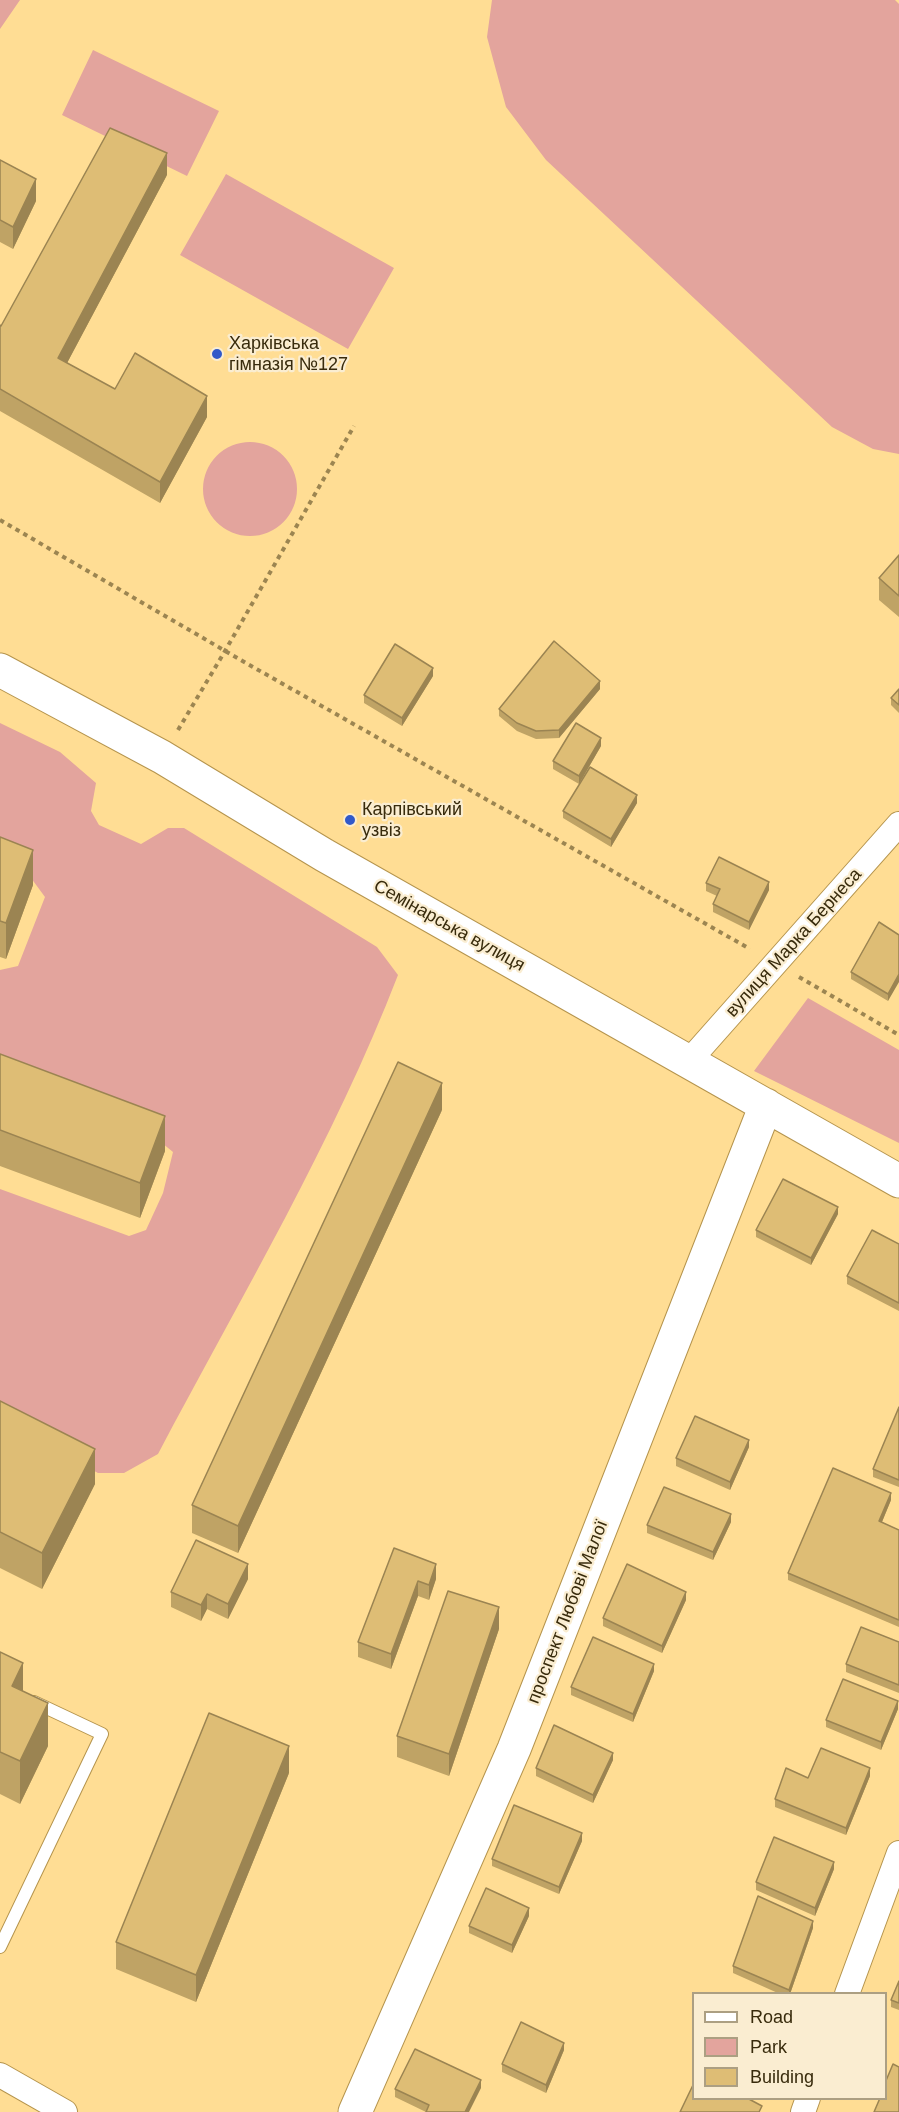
<!DOCTYPE html>
<html>
<head>
<meta charset="utf-8">
<style>
  body { margin:0 }
  #map { position:relative; width:899px; height:2112px; overflow:hidden; background:#ffdd94; font-family:Arial,sans-serif }
  canvas { display:block }
  .legend { position:absolute; left:692px; top:1992px; width:195px; height:108px; box-sizing:border-box; background:#faedd1; border:2px solid #ac9f82; margin:0; padding:8px 10px; list-style:none; font-size:18px; color:#382b0c }
  .legend li { display:flex; align-items:center; gap:12px; height:30px }
  .legend b { width:30px; border:2px solid #ac9f82 }
</style>
</head>
<body>
<div id="map">
<canvas width="899" height="2112"></canvas>
<ul class="legend">
<li><b style="height:8px;background:#fff"></b>Road</li>
<li><b style="height:16px;background:#e3a49d"></b>Park</li>
<li><b style="height:16px;background:#debd75"></b>Building</li>
</ul>
</div>
<script>
const ctx = document.querySelector('canvas').getContext('2d');
ctx.lineJoin = 'round';
function fillPath(path, color) { ctx.fillStyle = color; ctx.fill(path, 'evenodd'); }
function strokePath(path, color, width, dash) { ctx.strokeStyle = color; ctx.lineWidth = width; ctx.lineCap = dash ? 'butt' : 'round'; ctx.setLineDash(dash || []); ctx.stroke(path); }
function drawText(font, color, halo, rows, align = 'center') {
  ctx.font = font + ' Arial,sans-serif'; ctx.lineWidth = 4.5; ctx.setLineDash([]); ctx.textBaseline = 'middle'; ctx.strokeStyle = halo; ctx.fillStyle = color; for (const [text, x, y, turn = 0] of rows) {
    ctx.save(); ctx.translate(x, y); ctx.rotate((+turn || 0) * Math.PI / 180); ctx.textAlign = isNaN(turn) ? turn : align; if (halo) ctx.strokeText(text, 0, 0); ctx.fillText(text, 0, 0); ctx.restore();
  }
}
fillPath(new Path2D(`
  M0 0H20L0 29Z
  M492 0H895L899 4V454L873 449 832 427 546 160 506 107 487 37Z
  M93 50 219 111 187 176 62 115Z
  M226 174 394 268 348 349 180 255Z
  M203 489a47 47 0 1 1 94 0a47 47 0 1 1-94 0Z
  M0 723 60 752 96 783 91 811 99 825 141 844 168 828H184L377 947 398 975C334 1141 241 1297 158 1454L124 1473H98L0 1421V1189L129 1236 146 1230 163 1193 173 1152 157 1139 0 1075V970L18 966 45 897 17 859 0 850Z
  M808 998 899 1050V1143L754 1071Z`), '#e3a49d');
const service = new Path2D(`
  M0 1947 102 1734 34 1702`);
const minor = new Path2D(`
  M689 1061 899 824
  M847 1994 899 1853
  M0 2075 65 2112
  M803 2112 808 2098`);
const primary = new Path2D(`
  M0 670 162 757 324 855 899 1181
  M355 2112 514 1749 766 1105`);
strokePath(service, '#b5944d', 14);
strokePath(minor, '#b5944d', 26);
strokePath(primary, '#b5944d', 35);
strokePath(new Path2D(`
  M0 520 246 663 750 949
  M178 730 225 651 354 426
  M799 977 899 1035`), '#9c8551', 4, [4.5, 4.5]);
strokePath(service, '#fff', 12);
strokePath(minor, '#fff', 24);
strokePath(primary, '#fff', 33);
fillPath(new Path2D(`
  M0 160 36 201 13 249 0 242Z
  M167 175 67 363 115 389 207 417 160 503 0 411V325L1 326Z
  M899 555V617L879 600V578Z
  M433 676 402 726 364 703V695Z
  M600 689 559 738 536 739 517 731 499 716V709Z
  M899 689V713L891 705V698Z
  M601 746 579 784 553 769V761Z
  M637 803 611 847 563 818V811Z
  M0 837 33 885 6 959 0 957Z
  M706 883 769 890 749 930 713 912V904L717 896 706 891Z
  M899 935 888 1001 851 979V972Z
  M0 1054 165 1151 140 1218 0 1166Z
  M442 1110 238 1553 192 1533V1505Z
  M838 1214 811 1265 756 1237V1230Z
  M899 1244V1311L847 1284V1276Z
  M0 1401 95 1484 42 1589 0 1568Z
  M899 1407V1487L873 1477V1469Z
  M749 1447 730 1490 676 1466V1458Z
  M891 1500 882 1522 899 1530V1627L788 1580V1573Z
  M731 1522 713 1560 647 1533V1525Z
  M394 1548 436 1579 429 1600 418 1596 391 1669 358 1657V1642Z
  M248 1579 228 1619 207 1609 201 1621 171 1607V1592Z
  M686 1600 662 1653 603 1626V1618Z
  M499 1629 449 1776 397 1757V1736Z
  M899 1642V1693L846 1672V1664Z
  M0 1652 23 1691 48 1746 20 1804 0 1794Z
  M654 1671 633 1722 571 1695V1687Z
  M898 1709 881 1750 826 1727V1720Z
  M613 1760 593 1803 536 1776V1768Z
  M289 1773 196 2002 116 1969V1942Z
  M870 1776 846 1835 775 1807V1799Z
  M582 1841 559 1894 492 1866V1859Z
  M834 1869 815 1916 756 1890V1882Z
  M529 1916 512 1953 469 1933V1926Z
  M813 1928 790 1994H780L733 1973V1966Z
  M899 1981V2010L891 2007V2000Z
  M564 2050 546 2093 502 2072V2064Z
  M481 2088 426 2112 395 2097V2089Z`), '#bfa365');
fillPath(new Path2D(`
  M167 153V175L58 380V358Z
  M36 179V201L13 249V227Z
  M207 396V417L160 503V482Z
  M433 668V676L402 726V718Z
  M600 681V689L559 738V730Z
  M601 738V746L579 784V776Z
  M637 795V803L611 847V839Z
  M33 850V885L6 959V923Z
  M769 882V890L749 930V922Z
  M899 974V982L888 1001V994Z
  M442 1083V1110L238 1553V1526Z
  M165 1116V1151L140 1218V1183Z
  M838 1207V1214L811 1265V1258Z
  M749 1440V1447L730 1490V1482Z
  M95 1449V1484L42 1589V1553Z
  M891 1493V1500L879 1529V1521Z
  M731 1514V1522L713 1560V1552Z
  M248 1564V1579L228 1619V1604Z
  M436 1564V1579L429 1600V1585Z
  M418 1581V1596L391 1669V1654Z
  M686 1592V1600L662 1653V1646Z
  M207 1594V1609L201 1621V1605Z
  M499 1607V1629L449 1776V1754Z
  M23 1663V1705L12 1686Z
  M654 1664V1671L633 1722V1714Z
  M898 1701V1709L881 1750V1742Z
  M48 1703V1746L20 1804V1761Z
  M289 1746V1773L196 2002V1975Z
  M613 1753V1760L593 1803V1795Z
  M870 1768V1776L846 1835V1828Z
  M582 1833V1841L559 1894V1887Z
  M834 1862V1869L815 1916V1908Z
  M529 1908V1916L512 1953V1945Z
  M813 1921V1928L790 1994H789V1990Z
  M564 2043V2050L546 2093V2085Z
  M481 2080V2088L469 2112H465Z`), '#9b8452');
const building = new Path2D(`
  M110 128 167 153 58 358 115 389 135 353 207 396 160 482 0 389V325L1 326Z
  M0 160 36 179 13 227 0 220Z
  M899 555V596L879 578Z
  M554 641 600 681 559 730 536 731 517 723 499 709Z
  M395 644 433 668 402 718 364 695Z
  M899 689V705L891 698Z
  M576 723 601 738 579 776 553 761Z
  M590 767 637 795 611 839 563 811Z
  M0 837 33 850 6 923 0 921Z
  M719 857 769 882 749 922 713 904 720 889 706 883Z
  M879 922 899 935V974L888 994 851 972Z
  M0 1054 165 1116 140 1183 0 1130Z
  M398 1062 442 1083 238 1526 192 1505Z
  M783 1179 838 1207 811 1258 756 1230Z
  M872 1230 899 1244V1303L847 1276Z
  M0 1401 95 1449 42 1553 0 1532Z
  M899 1407V1480L873 1469Z
  M695 1416 749 1440 730 1482 676 1458Z
  M833 1468 891 1493 879 1521 899 1530V1620L788 1573Z
  M664 1487 731 1514 713 1552 647 1525Z
  M196 1540 248 1564 228 1604 207 1594 201 1605 171 1592Z
  M394 1548 436 1564 429 1585 418 1581 391 1654 358 1642Z
  M627 1564 686 1592 662 1646 603 1618Z
  M448 1591 499 1607 449 1754 397 1736Z
  M861 1627 899 1642V1685L846 1664Z
  M593 1637 654 1664 633 1714 571 1687Z
  M0 1652 23 1663 12 1686 48 1703 20 1761 0 1752Z
  M843 1679 898 1701 881 1742 826 1720Z
  M209 1713 289 1746 196 1975 116 1942Z
  M554 1725 613 1753 593 1795 536 1768Z
  M821 1748 870 1768 846 1828 775 1799 786 1768 808 1778Z
  M514 1805 582 1833 559 1887 492 1859Z
  M774 1837 834 1862 815 1908 756 1882Z
  M486 1888 529 1908 512 1945 469 1926Z
  M758 1896 813 1921 789 1990 733 1966Z
  M899 1981V2003L891 2000Z
  M521 2022 564 2043 546 2085 502 2064Z
  M415 2049 481 2080 465 2112H426L429 2105 395 2089Z
  M893 2064 899 2067V2112H874L880 2098H885V2083Z
  M693 2085V2098H747L762 2106 759 2112H680Z`);
fillPath(building, '#debd75');
strokePath(building, '#9b8452', 1.5);
for (const [x, y, r, color] of [
  [217,354,6,"#3159c9"],
  [350,820,6,"#3159c9"]
]) { const dot = new Path2D(); dot.arc(x, y, r, 0, 2 * Math.PI); ctx.fillStyle = color; ctx.fill(dot); strokePath(dot, '#faedd1', 2); }
drawText('18px', '#382b0c', '#faedd1', [
  ["Харківська",229,344],
  ["гімназія №127",229,365],
  ["Карпівський",362,810],
  ["узвіз",362,831]
], 'left');
drawText('18px', '#382b0c', '#faedd1', [
  ["Семінарська вулиця",449,926,29],
  ["вулиця Марка Бернеса",794,943,-48],
  ["проспект Любові Малої",568,1612,-69]
]);
</script>
</body>
</html>
